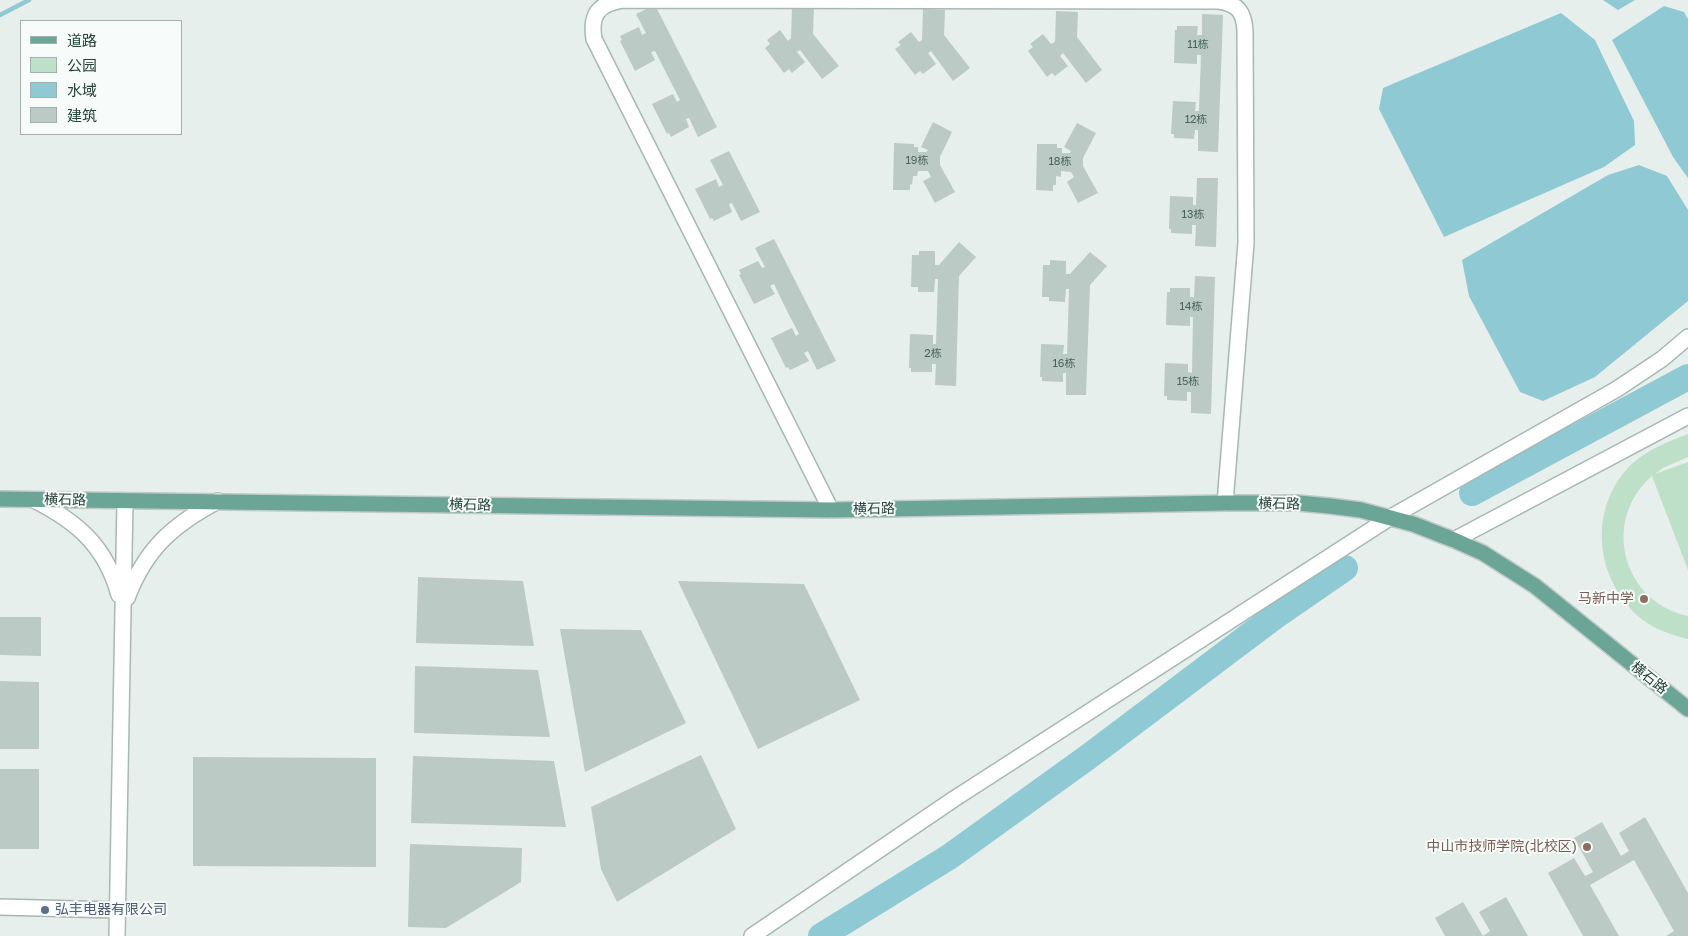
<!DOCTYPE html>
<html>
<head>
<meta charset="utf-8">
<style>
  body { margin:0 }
  #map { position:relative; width:1688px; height:936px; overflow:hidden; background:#e6efeb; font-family:"Golos Text","Noto Sans SC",sans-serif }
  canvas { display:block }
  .legend { position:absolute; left:20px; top:20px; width:162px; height:115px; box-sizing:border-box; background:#f7fbf9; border:1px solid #a3b1ad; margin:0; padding:6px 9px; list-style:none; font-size:15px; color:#24423a }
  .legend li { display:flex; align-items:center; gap:10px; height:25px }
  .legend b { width:25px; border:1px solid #a3b1ad }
</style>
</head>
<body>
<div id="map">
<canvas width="1688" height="936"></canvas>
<ul class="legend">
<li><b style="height:6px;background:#6aa596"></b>道路</li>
<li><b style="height:14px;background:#bfe0c8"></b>公园</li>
<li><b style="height:14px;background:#8ec9d4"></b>水域</li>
<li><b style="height:14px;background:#bbcac4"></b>建筑</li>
</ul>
</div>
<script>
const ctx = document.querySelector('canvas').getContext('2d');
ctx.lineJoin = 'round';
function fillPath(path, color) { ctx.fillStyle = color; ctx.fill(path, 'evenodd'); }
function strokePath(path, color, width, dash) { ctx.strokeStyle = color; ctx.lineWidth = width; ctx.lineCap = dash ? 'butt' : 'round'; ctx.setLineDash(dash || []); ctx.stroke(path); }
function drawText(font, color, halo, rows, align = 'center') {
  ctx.font = font + ' "Golos Text","Noto Sans SC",sans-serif'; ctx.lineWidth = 4; ctx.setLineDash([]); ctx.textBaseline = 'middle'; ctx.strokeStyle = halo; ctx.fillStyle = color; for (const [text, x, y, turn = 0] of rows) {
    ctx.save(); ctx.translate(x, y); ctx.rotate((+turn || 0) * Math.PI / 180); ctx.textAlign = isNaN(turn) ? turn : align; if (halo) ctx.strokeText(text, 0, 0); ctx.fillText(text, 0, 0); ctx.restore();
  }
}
fillPath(new Path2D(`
  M1688 434V457L1663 468 1655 474 1688 462V570L1652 476C1601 520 1622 602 1688 616V639C1672 635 1656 630 1643 620 1597 584 1587 515 1626 470 1643 451 1665 443 1688 434Z`), '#bfe0c8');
fillPath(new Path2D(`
  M1603 0H1635L1618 10Z
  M1664 6 1684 12 1688 19V178L1673 157 1612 40Z
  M1561 13 1595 40 1634 121 1635 145 1604 167 1444 237 1379 109 1383 88Z
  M1639 165 1667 176 1688 210V301L1595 377 1543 401 1520 392 1469 296 1462 260 1608 175Z`), '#8ec9d4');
strokePath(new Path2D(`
  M0 15 29 0`), '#8ec9d4', 4.5);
strokePath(new Path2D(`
  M1472 493 1688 377
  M821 936 949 857 1088 757 1274 617 1345 568`), '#8ec9d4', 26);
fillPath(new Path2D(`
  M655 5 717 127 698 137 689 118 686 119 689 127 671 137 669 133 667 134 652 104 673 94 677 102 680 100 655 51 651 52 655 60 635 71 620 41 622 40 620 36 639 27 642 35 646 33 636 14Z
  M792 7 814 8 813 34 839 66 822 79 800 50 797 52 805 62 792 73 789 69 784 73 765 48 770 44 767 40 780 30 788 41 791 38Z
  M923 9 945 10 944 35 970 68 953 81 931 51 928 53 936 64 923 74 920 71 915 75 895 49 901 45 898 42 911 32 919 42 922 40Z
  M1056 11 1078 12 1077 37 1102 70 1086 83 1063 53 1060 56 1068 66 1055 76 1052 73 1047 77 1028 51 1033 47 1030 44 1043 34 1051 44 1055 42Z
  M1202 14 1223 15 1218 152 1198 151V130H1195L1194 139 1174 138V134H1171L1173 101 1196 102 1195 111H1199L1201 55H1197V64L1174 63 1175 30H1177V26H1198L1197 35H1202Z
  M933 122 952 132 940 157V165L955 192 935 203 923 181 931 177 928 171H918L917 176H913L912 185 910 184V190H893L894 143 914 144V147H918V152H926L928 150 921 147Z
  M1077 123 1096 133 1083 158V166L1098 193 1078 203 1067 182 1074 177 1071 172 1061 171V177L1056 176V185H1053V191L1036 190 1037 144H1057V148H1062V153H1070L1071 151 1064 147Z
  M729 151 760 212 741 221 732 203 729 204 732 212 714 221 712 218 710 219 695 189 716 179 719 187 723 185 710 160Z
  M1197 178H1218L1216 247 1195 246 1196 225H1192V234L1171 233V229H1169L1170 196 1193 197V205H1196Z
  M774 239 836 361 817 370 808 351 804 353 809 361 790 370 788 367 786 368 771 338 792 328 796 336 799 334 786 309 774 284 770 286 775 294 754 304 739 275 741 274 739 270 758 261 762 268 765 267 755 248Z
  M959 242 976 257 959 276 956 386 935 385 936 364H932V372H911V368H909L910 334 933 335V344H936L938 279H935L934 292H918V287H911L912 255H919V251H935V265H939Z
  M1090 252 1107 266 1090 285 1086 395H1066V373H1063V382L1042 381V377H1040L1041 344 1064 345 1063 354H1067L1069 289H1066L1065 302 1049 301V297H1042L1043 265H1050V260L1066 261V274H1070Z
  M1195 276 1215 277 1211 414 1191 413V392H1187V401L1167 400V396H1164L1165 363 1188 364V372L1192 373 1193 317H1190V326L1166 325 1167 292H1170V288H1190V297H1194Z
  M418 577 523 581 534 646 416 643Z
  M678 581 804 584 860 700 758 749Z
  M0 617H41V656L0 655Z
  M560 629 641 630 686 723 585 772Z
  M415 666 538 670 550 737 414 733Z
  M0 681 39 682V749H0Z
  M701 755 736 829 617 902 601 869 591 807Z
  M413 756 554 761 566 827 411 823Z
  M193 757 376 758V867L193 866Z
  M0 769H39V849H0Z
  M1645 817 1688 893V936H1666L1674 931 1634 860 1590 885 1619 936H1583L1548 873 1574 858 1585 876 1593 872 1574 838 1602 822 1621 856 1629 851 1619 833Z
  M410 844 522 848 521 882 446 928 408 927Z
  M1506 897 1528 936H1445L1435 918 1463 902 1483 936 1490 931 1479 912Z`), '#bbcac4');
const minor = new Path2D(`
  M34 500C78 522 106 547 119 595
  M831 510 594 39C590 15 598 4 622 0L1219 1C1238 4 1244 12 1245 31L1246 243 1225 503
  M1454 540 1688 416
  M127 598C145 550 172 525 218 501
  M0 907 117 910
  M117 936 125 501
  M752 936 954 799 1391 517 1617 389 1662 359 1688 337`);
const major = new Path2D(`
  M0 499 831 510 1225 503H1298L1330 506 1361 510 1413 524 1454 540 1483 553 1535 586 1688 709`);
strokePath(minor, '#a8b8b2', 18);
strokePath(major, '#c2cac8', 18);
strokePath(minor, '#fff', 15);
strokePath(major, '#6aa596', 15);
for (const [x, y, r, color] of [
  [1644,599,5,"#8d6e63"],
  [1587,847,5,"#8d6e63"],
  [45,910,5,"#5c6f8a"]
]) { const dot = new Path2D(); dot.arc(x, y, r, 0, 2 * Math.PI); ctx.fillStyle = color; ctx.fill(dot); strokePath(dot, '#f7fbf9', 2); }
drawText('11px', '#4a645c', null, [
  ["11栋",1198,45],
  ["12栋",1196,120],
  ["19栋",917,161],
  ["18栋",1060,162],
  ["13栋",1193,215],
  ["14栋",1191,307],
  ["2栋",933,354],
  ["16栋",1064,364],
  ["15栋",1188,382]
]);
drawText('14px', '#24423a', '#f7fbf9', [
  ["横石路",65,500,1],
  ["横石路",1279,504,1],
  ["横石路",470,505,1],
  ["横石路",874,509,-1],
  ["横石路",1649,678,39]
]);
drawText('14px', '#785e54', '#f7fbf9', [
  ["马新中学",1634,599],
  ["中山市技师学院(北校区)",1577,847]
], 'right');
drawText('14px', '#4e5e75', '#f7fbf9', [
  ["弘丰电器有限公司",55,910]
], 'left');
</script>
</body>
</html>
